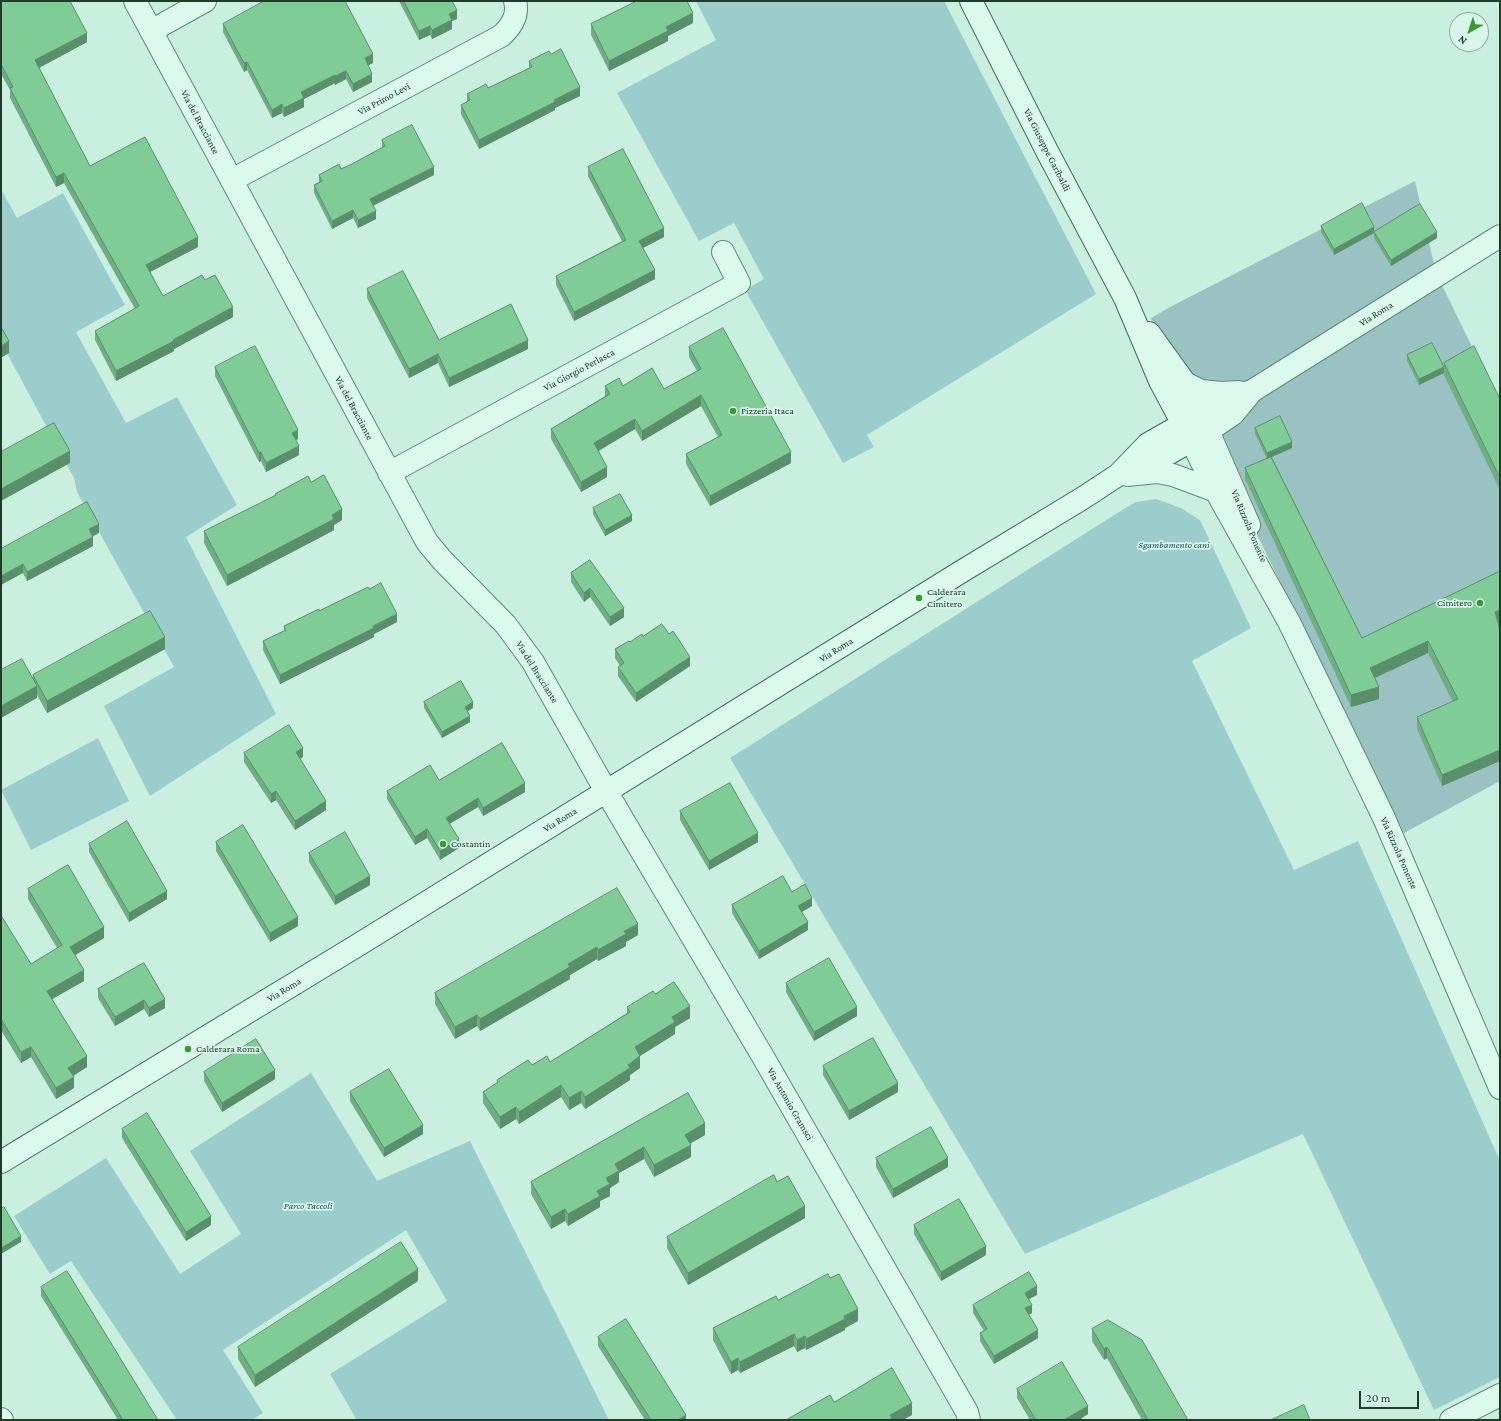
<!DOCTYPE html>
<html>
<head>
<meta charset="utf-8">
<style>
  body { margin:0 }
  #map { position:relative; width:1501px; height:1421px; overflow:hidden; background:#c9efdf; font-family:"Crimson Pro",serif }
  canvas { display:block }
  .frame { position:absolute; inset:0; border:2px solid #213c2b; pointer-events:none }
  .north { position:absolute; left:1449px; top:12px; width:40px; height:40px; box-sizing:border-box; background:#d8f6ea; border:1px solid #8fac9e; border-radius:50%; rotate:219deg; font-size:11px; font-weight:700; line-height:16px; text-align:center; color:#213c2b }
  .north::after { content:''; display:block; margin:auto; width:14px; height:18px; background:#3a9a2d; clip-path:polygon(50% 0,100% 100%,50% 72%,0 100%) }
  .scale { position:absolute; left:1359px; top:1391px; width:60px; height:18px; box-sizing:border-box; border:2px solid #213c2b; border-top:0; padding-left:5px; font-size:12px; line-height:14px; white-space:nowrap; color:#213c2b; -webkit-text-stroke:3px #d8f6ea; paint-order:stroke }
</style>
</head>
<body>
<div id="map">
<canvas width="1501" height="1421"></canvas>
<div class="frame"></div>
<div class="north">N</div>
<div class="scale">20 m</div>
</div>
<script>
const ctx = document.querySelector('canvas').getContext('2d');
ctx.lineJoin = 'round';
function fillPath(path, color) { ctx.fillStyle = color; ctx.fill(path, 'evenodd'); }
function strokePath(path, color, width, dash) { ctx.strokeStyle = color; ctx.lineWidth = width; ctx.lineCap = dash ? 'butt' : 'round'; ctx.setLineDash(dash || []); ctx.stroke(path); }
function drawText(font, color, halo, rows, align = 'center') {
  ctx.font = font + ' "Crimson Pro",serif'; ctx.lineWidth = 3.5; ctx.setLineDash([]); ctx.textBaseline = 'middle'; ctx.strokeStyle = halo; ctx.fillStyle = color; for (const [text, x, y, turn = 0] of rows) {
    ctx.save(); ctx.translate(x, y); ctx.rotate((+turn || 0) * Math.PI / 180); ctx.textAlign = isNaN(turn) ? turn : align; if (halo) ctx.strokeText(text, 0, 0); ctx.fillText(text, 0, 0); ctx.restore();
  }
}
fillPath(new Path2D(`
  M696 1H944L1096 294 867 435 874 447 843 463 745 290 764 279 734 223 699 241 617 93 716 40Z
  M1 189 17 218 63 193 125 305 76 332 126 423 177 397 237 505 186 537 276 714 150 796 104 706 174 667 77 492 74 478 1 342Z
  M1156 499 1181 508 1200 520 1251 628 1192 661 1294 870 1358 841 1500 1161V1377L1434 1410 1303 1134 1025 1254 730 758 1119 512 1136 502Z
  M98 738 129 801 31 850 1 790Z
  M311 1073 377 1181 470 1141 609 1420H357L330 1374 447 1301 406 1230 223 1350 263 1413 252 1420H177L71 1261 50 1274 14 1216 106 1158 180 1274 241 1234 190 1151Z`), '#9ccdcd');
fillPath(new Path2D(`
  M1415 181 1436 273 1500 404V781L1404 833 1233 486 1185 383 1151 318 1172 306Z`), '#9bc2c2');
const street = new Path2D(`
  M135 1 427 542 442 560 506 625 533 662 606 791 762 1055 967 1412 969 1420
  M151 31 205 1
  M232 180 501 36C511 27 519 16 515 1
  M1500 236 1252 391 1225 400 1183 424 1217 493 1289 622 1384 818 1500 1088
  M1185 383 1201 391 1221 393 1239 392
  M389 473 739 283 723 252
  M1127 475 1157 472 1173 475 1216 491
  M1249 525 1208 431 1233 414 1252 391
  M1 1419 2 1420
  M1451 1420 1500 1395`);
const secondary = new Path2D(`
  M1123 473 1152 463 1208 431 1185 383 1149 333
  M1 1162 358 945 964 570 1083 498 1118 475 1148 444 1183 424 1160 381 1125 298 1048 153 971 1`);
strokePath(street, '#5d8b71', 24);
strokePath(secondary, '#406d52', 24);
strokePath(street, '#dcf9ed', 22);
strokePath(secondary, '#dcf9ed', 22);
fillPath(new Path2D(`
  M1 1 87 42 39 68 90 166 198 247 150 272 163 296 205 280 233 317 174 349V351L116 381 95 340V331L135 309 64 183 56 187 10 98V90L1 74Z
  M399 1H452L457 19 452 21V29L432 39 430 35 419 40Z
  M633 1H687L693 23 668 36V41L609 71 591 35V24L633 3Z
  M223 24 373 63 368 65 372 82 353 92 346 79 335 85V83L304 99V107L284 117 282 113 272 118 247 70 244 72 223 32Z
  M551 54 580 96 555 108V110L479 149 461 114V105L467 102V94L488 88 529 68V61Z
  M382 140 434 175 373 206 376 219 358 228 353 218 332 229 314 193V185L319 182V175L341 169 352 164 382 148Z
  M588 167 664 237 643 248 655 279 574 321 556 285V276L622 241 588 176Z
  M1321 226 1374 231 1437 238 1391 266 1374 238V233L1334 255 1321 232Z
  M367 289 439 340 528 349 449 387 438 363 409 378 367 298Z
  M689 347 791 463 710 506 686 464V454L718 437 701 406 642 441 635 429 599 451 607 477 581 492 551 439V429L605 396V386H623L664 389 697 371 689 357Z
  M1407 355 1444 373 1419 385 1407 361Z
  M1444 363 1500 399V490L1444 375Z
  M215 367 298 439 296 440 299 455 266 472 261 461 259 462 215 376Z
  M1255 428 1292 448 1272 457 1362 638 1498 623 1500 630V761L1442 786 1417 729V717L1453 702 1428 653 1375 678 1379 699 1351 707 1245 479V468L1267 459 1255 434Z
  M275 494 342 520 334 525V530L321 537 227 586 204 543V531L275 496Z
  M593 508 632 521 605 536 593 514Z
  M99 533 93 536V546L27 581 23 573 1 549Z
  M590 560 624 617 610 626 590 597 584 602 571 582V573Z
  M369 589 397 622 374 634V637L280 684 263 650V641L284 631V626Z
  M643 636 690 666 636 702 618 676V667L620 666 615 658V649Z
  M165 649 47 713 37 695V698L33 678V675Z
  M424 702 473 708 468 711 470 722 442 738 424 708Z
  M244 753 303 757 300 759 326 810 295 830 276 800 271 803 244 762Z
  M439 780 525 792 483 816 478 807 449 824 459 848 440 860 427 838 415 845 387 799V791Z
  M680 811 758 842 709 870 680 820Z
  M216 842 298 926 270 942 216 851Z
  M89 844 167 899 129 922 89 852Z
  M309 853 370 885 335 905 309 862Z
  M28 889 104 938 75 955 84 981 52 999 87 1067 73 1076 74 1088 56 1099 31 1057 21 1063 1 1030V918L31 964 57 948 28 899Z
  M792 892 812 906 802 912 808 930 759 959 732 913V905Z
  M638 935 626 942V946L598 961 597 959 570 975V979L480 1031 477 1026 455 1039 435 1004V993Z
  M144 963 165 1008 149 1017 144 1009 115 1026 98 998V989Z
  M786 983 857 1016 814 1041 786 992Z
  M655 994 690 1018 675 1027V1034L640 1056V1068L630 1075V1080L585 1109 581 1103 569 1110 561 1097 519 1124 516 1119 500 1129 483 1103V1092L497 1083V1080L532 1065 550 1062 627 1013V1007Z
  M823 1066 898 1092 849 1120 823 1075Z
  M204 1072 275 1079 222 1112 204 1081Z
  M350 1092 423 1134 384 1157 350 1101Z
  M688 1093 705 1135 690 1144 691 1157 654 1177 644 1159 619 1173V1182L610 1188V1196L600 1201V1207L568 1226 565 1221 551 1229 531 1194V1182Z
  M122 1129 211 1225 186 1241 122 1138Z
  M876 1158 948 1167 893 1198 876 1167Z
  M777 1182 805 1218 688 1285 667 1248V1237Z
  M914 1225 986 1255 941 1281 914 1234Z
  M830 1278 858 1321 845 1328V1330L806 1350 805 1348 797 1352 794 1346 740 1373 738 1370 731 1374 713 1340V1328Z
  M418 1281 255 1387 238 1359V1347Z
  M41 1287 158 1420H118L41 1296Z
  M1037 1295 1029 1299 1032 1313 1029 1314 1038 1338 994 1364 980 1341V1333L984 1331 973 1313V1305Z
  M1092 1329 1188 1420H1142L1107 1358 1104 1360 1092 1341Z
  M598 1337 686 1420H645L598 1346Z
  M1017 1389 1088 1414 1079 1420H1030L1017 1398Z`), '#6daf82');
fillPath(new Path2D(`
  M457 10V19L452 21V29L432 39V30L449 14Z
  M693 13V23L668 36V41L609 71V61L666 27Z
  M430 26V35L419 40V31Z
  M87 33V42L35 70V60Z
  M373 54V63L365 67V58Z
  M247 62V70L244 72V63Z
  M346 71V79L335 85V76Z
  M372 74V82L353 92V84Z
  M335 75V83L304 99V107L284 117V108L301 92Z
  M580 87V96L555 108V110L479 149V140Z
  M282 104V113L272 118V110Z
  M434 167V175L370 207V199Z
  M64 173V183L56 187V177Z
  M353 210V218L332 229V221Z
  M376 211V219L358 228V220Z
  M1374 227V233V232V233L1334 255V249Z
  M664 228V237L639 250V241Z
  M1437 232V238L1391 266V260Z
  M198 237V247L146 274V265Z
  M655 270V279L574 321V312Z
  M233 307V317L174 349V351L116 381V371Z
  M528 340V349L449 387V378Z
  M9 341V353L1 358V346Z
  M438 354V363L409 378V369Z
  M1444 367V373L1419 385V379Z
  M701 395V406L642 441V431Z
  M635 419V429L594 453V443Z
  M298 430V439L292 442V433Z
  M1292 442V448L1267 459V453Z
  M299 446V455L266 472V463Z
  M70 451V463L1 501V489Z
  M261 452V461L259 462V453Z
  M791 452V463L710 506V496Z
  M607 467V477L581 492V482Z
  M342 509V520L334 525V530L321 537 227 586V575Z
  M632 515V521L605 536V530Z
  M99 524V533L89 538V529Z
  M93 537V546L27 581V572Z
  M23 564V573L1 585V576Z
  M590 588V597L584 602V593Z
  M624 608V617L610 626V617Z
  M1500 610V622L1495 624V612Z
  M397 614V622L374 634V637L280 684V675Z
  M165 637V649L47 713V701Z
  M1428 641V653L1370 680V668Z
  M690 657V666L636 702V693Z
  M37 686V698L1 718V706Z
  M1379 687V699L1351 707V695Z
  M473 702V708L465 713V707Z
  M470 716V722L442 738V732Z
  M303 748V757L296 761V752Z
  M1500 750V761L1442 786V775Z
  M525 783V792L483 816V808Z
  M276 791V800L271 803V794Z
  M478 798V807L446 826V818Z
  M326 801V810L295 830V821Z
  M427 829V838L415 845V837Z
  M758 833V842L709 870V861Z
  M459 839V848L440 860V851Z
  M370 876V885L335 905V896Z
  M167 891V899L129 922V913Z
  M812 898V906L798 914V906Z
  M298 917V926L270 942V933Z
  M808 922V930L759 959V951Z
  M638 924V935L626 942V946L598 961V950L624 931Z
  M104 927V938L70 958V947Z
  M597 947V959L570 975V979L480 1031V1019L568 964Z
  M84 970V981L47 1002V991Z
  M165 999V1008L149 1017V1008Z
  M144 1000V1009L115 1026V1017Z
  M690 1006V1018L675 1027V1034L635 1059V1047L672 1017Z
  M857 1007V1016L814 1041V1032Z
  M477 1015V1026L455 1039V1027Z
  M31 1047V1057L21 1063V1052Z
  M87 1056V1067L68 1079V1068Z
  M640 1056V1068L630 1075V1080L585 1109V1097L628 1065Z
  M275 1070V1079L222 1112V1103Z
  M74 1077V1088L56 1099V1088Z
  M898 1083V1092L849 1120V1111Z
  M561 1085V1097L519 1124V1112Z
  M581 1091V1103L569 1110V1098Z
  M516 1107V1119L500 1129V1117Z
  M705 1123V1135L685 1146V1135Z
  M423 1125V1134L384 1157V1148Z
  M691 1145V1157L654 1177V1165Z
  M644 1147V1159L619 1173V1182L610 1188V1196L600 1201V1207L568 1226V1214L597 1191 615 1164Z
  M948 1158V1167L893 1198V1189Z
  M805 1206V1218L688 1285V1273Z
  M565 1209V1221L551 1229V1217Z
  M211 1216V1225L186 1241V1232Z
  M21 1236V1242L1 1254V1248Z
  M986 1246V1255L941 1281V1272Z
  M418 1269V1281L255 1387V1375Z
  M1037 1286V1295L1025 1301V1293Z
  M1032 1305V1313L1025 1317V1308Z
  M858 1309V1321L845 1328V1330L806 1350V1339Z
  M1038 1330V1338L994 1364V1356Z
  M794 1334V1346L740 1373V1362Z
  M805 1336V1348L797 1352V1340Z
  M1107 1347V1358L1104 1360V1349Z
  M738 1358V1370L731 1374V1362Z
  M912 1403V1415L903 1420H889L890 1415Z
  M1088 1406V1414L1079 1420H1064Z
  M686 1415V1420H678Z`), '#598f6a');
const building = new Path2D(`
  M1 1H70L87 33 35 60 90 166 145 137 198 237 146 265 163 296 202 275 205 280 215 275 233 307 173 340 174 341 116 371 95 331 139 306 64 173 56 177 10 88 13 87 1 64Z
  M264 1H345L373 54 365 58 372 74 353 84 346 71 335 76V75L301 92 304 98 284 108 282 104 272 110 247 62 244 63 223 24Z
  M404 1H452L457 10 449 14 452 20 432 30 430 26 419 31Z
  M637 1H687L693 13 666 27 668 31 609 61 591 24Z
  M561 49 580 87 554 100 555 102 479 140 461 105 470 100 467 94 486 84 488 88 532 67 529 61 549 51 551 54Z
  M412 125 434 167 370 199 376 211 358 220 353 210 332 221 314 185 322 181 319 175 339 164 341 169 352 164 385 146 382 140Z
  M623 149 664 228 639 241 655 270 574 312 556 276 626 240 588 167Z
  M1362 203 1374 227 1334 249 1321 226Z
  M1420 204 1437 232 1391 260 1374 232Z
  M403 271 439 340 511 304 528 340 449 378 438 354 409 369 367 289Z
  M1 327 9 341 1 346Z
  M723 328 791 452 710 496 686 454 722 435 701 395 642 431 635 419 594 443 607 467 581 482 551 429 610 394 605 386 619 378 623 386 652 368 664 389 701 369 689 347Z
  M1432 343 1444 367 1419 379 1407 355Z
  M255 346 298 430 292 433 299 446 266 463 261 452 259 453 215 367Z
  M1474 346 1500 399V478L1444 363Z
  M1280 416 1292 442 1267 453 1255 428Z
  M54 423 70 451 1 489V452Z
  M1271 457 1362 638 1500 571V610L1495 612 1500 630V750L1442 775 1417 717 1458 699 1428 641 1370 668 1379 687 1351 695 1245 468Z
  M324 475 342 509 332 515 334 519 321 526 227 575 204 531 276 495 275 494 308 476 311 482Z
  M620 494 632 515 605 530 593 508Z
  M87 502 99 524 89 529 93 537 27 572 23 564 1 576V549Z
  M590 560 624 608 610 617 590 588 584 593 571 573Z
  M381 583 397 614 373 626 374 628 280 675 263 641 286 630 284 626 319 609V611L368 587 369 589Z
  M150 611 165 637 47 701 33 675Z
  M662 624 669 634 673 631 690 657 636 693 618 667 624 663 615 649 629 641 630 642 642 634 643 636Z
  M22 659 37 686 1 706V670Z
  M461 681 473 702 465 707 470 716 442 732 424 702Z
  M289 725 303 748 296 752 326 801 295 821 276 791 271 794 244 753Z
  M502 743 525 783 483 808 478 798 446 818 459 839 440 851 427 829 415 837 387 791 430 765 439 780Z
  M730 783 758 833 709 861 680 811Z
  M127 821 167 891 129 913 89 844Z
  M243 825 298 917 270 933 216 842Z
  M345 832 370 876 335 896 309 853Z
  M68 865 104 927 70 947 84 970 47 991 87 1056 68 1068 74 1077 56 1088 31 1047 21 1052 1 1019V918L2 917 31 964 62 945 28 889Z
  M783 876 792 892 805 884 812 898 798 906 808 922 759 951 732 905Z
  M617 888 638 924 624 931 626 934 598 950 597 947 568 964 570 967 480 1019 477 1015 455 1027 435 993Z
  M829 958 857 1007 814 1032 786 983Z
  M144 963 165 999 149 1008 144 1000 115 1017 98 989Z
  M674 982 690 1006 672 1017 675 1022 635 1047 640 1056 628 1065 630 1068 585 1097 581 1091 569 1098 561 1085 519 1112 516 1107 500 1117 483 1092 498 1082 497 1080 528 1060 532 1065 547 1056 550 1062 630 1012 627 1007 653 991 655 994Z
  M873 1038 898 1083 849 1111 823 1066Z
  M256 1039 275 1070 222 1103 204 1072Z
  M389 1069 423 1125 384 1148 350 1092Z
  M688 1093 705 1123 685 1135 691 1145 654 1165 644 1147 615 1164 619 1171 606 1178 610 1184 597 1191 600 1196 568 1214 565 1209 551 1217 531 1182Z
  M147 1113 211 1216 186 1232 122 1129Z
  M931 1127 948 1158 893 1189 876 1158Z
  M774 1175 777 1182 788 1176 805 1206 688 1273 667 1237Z
  M959 1199 986 1246 941 1272 914 1225Z
  M4 1207 21 1236 1 1248V1209Z
  M401 1242 418 1269 255 1375 238 1347Z
  M67 1271 158 1420H123L41 1287Z
  M1029 1272 1037 1286 1025 1293 1032 1305 1025 1308 1038 1330 994 1356 980 1333 987 1329 973 1305Z
  M828 1274 830 1278 839 1274 858 1309 844 1316 845 1319 806 1339 805 1336 797 1340 794 1334 740 1362 738 1358 731 1362 713 1328 776 1296 778 1300Z
  M626 1319 686 1415 678 1420H651L598 1337Z
  M1108 1320 1142 1340 1188 1420H1148L1107 1347 1104 1349 1092 1329Z
  M1062 1362 1088 1406 1064 1420H1036L1017 1389Z
  M892 1368 912 1403 890 1415 892 1418 889 1420H786L830 1395 834 1402Z
  M1304 1405 1310 1420H1271Z`);
fillPath(building, '#7fcc97');
strokePath(building, '#598f6a', 1);
for (const [x, y, r, color] of [
  [733,411,4,"#3a9a2d"],
  [919,598,4,"#3a9a2d"],
  [1480,603,4,"#3a9a2d"],
  [443,844,4,"#3a9a2d"],
  [188,1049,4,"#3a9a2d"]
]) { const dot = new Path2D(); dot.arc(x, y, r, 0, 2 * Math.PI); ctx.fillStyle = color; ctx.fill(dot); strokePath(dot, '#d8f6ea', 1.5); }
drawText('10px', '#213c2b', '#d8f6ea', [
  ["Via Primo Levi",384,99,-28],
  ["Via del Bracciante",200,122,62],
  ["Via Giuseppe Garibaldi",1047,150,63],
  ["Via Roma",1376,314,-32],
  ["Via Giorgio Perlasca",579,370,-28],
  ["Via del Bracciante",354,408,62],
  ["Via Rizzola Ponente",1249,526,67],
  ["Via Roma",836,650,-32],
  ["Via del Bracciante",537,672,58],
  ["Via Roma",560,820,-32],
  ["Via Rizzola Ponente",1399,853,66],
  ["Via Roma",284,990,-31],
  ["Via Antonio Gramsci",790,1104,60]
]);
drawText('10px', '#213c2b', '#d8f6ea', [
  ["Pizzeria Itaca",741,411],
  ["Calderara",927,592],
  ["Cimitero",927,604],
  ["Cimitero",1472,603,"right"],
  ["Costantin",451,844],
  ["Calderara Roma",196,1049]
], 'left');
drawText('italic 10px', '#275158', '#d8f6ea', [
  ["Sgambamento cani",1174,545],
  ["Parco Taccoli",308,1206]
]);
</script>
</body>
</html>
